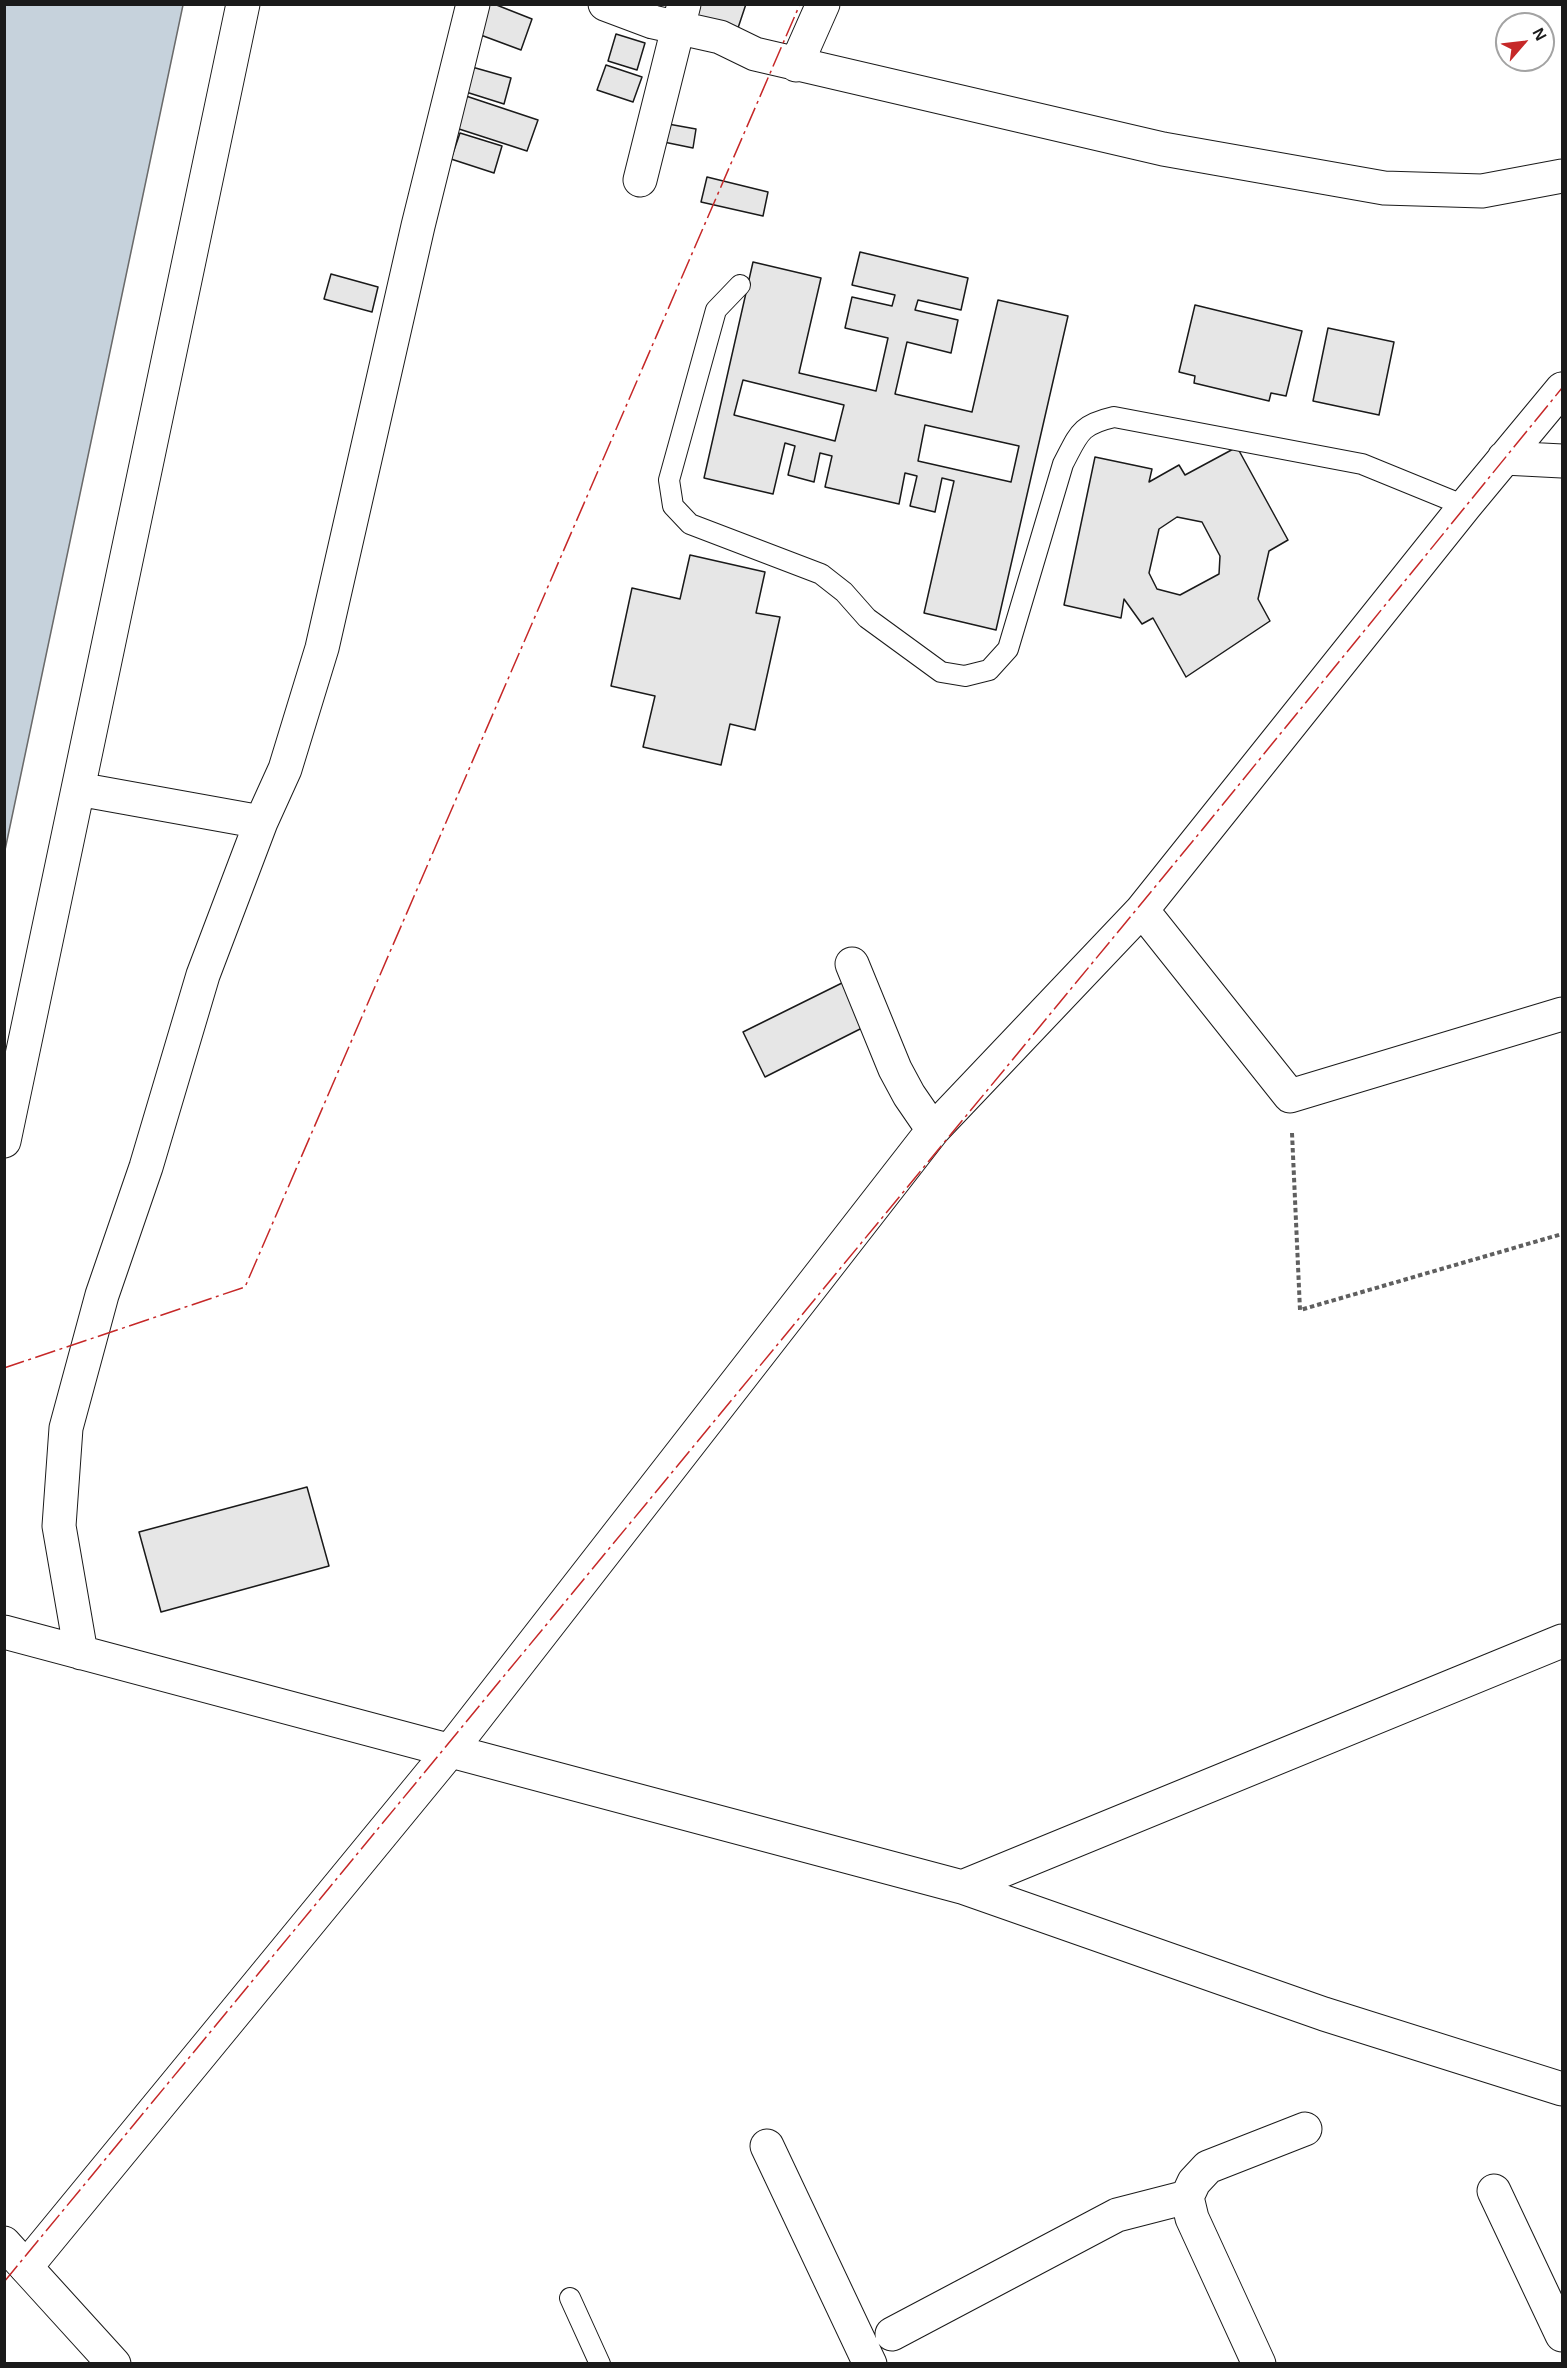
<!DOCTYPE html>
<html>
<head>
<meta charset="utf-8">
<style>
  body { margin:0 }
  #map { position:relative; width:1567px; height:2368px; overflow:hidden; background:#fff; font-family:Helvetica,sans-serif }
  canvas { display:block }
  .frame { position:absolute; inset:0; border:6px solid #1a1a1a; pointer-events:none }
  .north { position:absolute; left:1495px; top:12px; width:60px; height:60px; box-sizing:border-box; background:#fff; border:2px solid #a3a3a3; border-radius:50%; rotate:62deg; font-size:16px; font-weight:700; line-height:24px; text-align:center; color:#1a1a1a }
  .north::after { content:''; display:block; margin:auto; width:21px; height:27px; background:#c62828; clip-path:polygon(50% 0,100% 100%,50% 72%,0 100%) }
</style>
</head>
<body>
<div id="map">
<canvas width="1567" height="2368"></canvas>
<div class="frame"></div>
<div class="north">N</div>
</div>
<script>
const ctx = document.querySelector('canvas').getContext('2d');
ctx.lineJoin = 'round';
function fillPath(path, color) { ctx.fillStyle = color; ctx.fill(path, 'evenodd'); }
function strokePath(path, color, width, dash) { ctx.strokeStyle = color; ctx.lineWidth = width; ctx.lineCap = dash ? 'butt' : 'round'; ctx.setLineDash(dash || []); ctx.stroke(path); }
const water = new Path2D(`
  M5 4 183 5 5 850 4 5Z`);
fillPath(water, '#c6d2dc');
strokePath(water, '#6a6a6a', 1.5);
const building = new Path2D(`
  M488 4H494L532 19 521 50 478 34Z
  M690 4H746L736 34 685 16Z
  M616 34 645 43 637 70 608 61Z
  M606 65 642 77 633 102 597 90Z
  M472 67 511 78 504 104 466 92Z
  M466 96 538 120 527 151 456 128Z
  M657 122 696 129 693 148 654 140Z
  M460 133 502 146 494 173 451 159Z
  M707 177 768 192 763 216 701 202Z
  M860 252 968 278 961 310 918 300 915 310 958 320 951 353 907 342 895 394 972 412 998 300 1068 316 996 630 924 613 954 481 942 478 935 512 910 506 917 476 905 473 899 504 825 487 832 456 820 453 814 482 788 475 795 446 785 443 773 494 704 478 753 262 821 278 799 373 876 391 888 338 845 328 852 297 892 306 895 295 852 285ZM743 380 844 405 835 441 734 415ZM925 425 1019 446 1011 482 918 461Z
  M331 274 378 287 372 312 324 299Z
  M1195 305 1302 331 1286 396 1271 393 1269 401 1194 383 1195 376 1179 372Z
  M1328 328 1394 342 1379 415 1313 401Z
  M1237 447 1288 540 1269 551 1258 599 1270 621 1186 677 1153 618 1142 624 1124 599 1121 618 1064 605 1095 457 1152 469 1149 482 1179 465 1185 475ZM1177 517 1202 522 1220 556 1219 574 1180 595 1157 589 1149 573 1159 529Z
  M690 555 765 572 756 613 780 617 755 730 730 724 721 765 643 747 655 696 611 686 632 588 680 599Z
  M846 981 868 1025 765 1077 743 1032Z
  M307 1487 329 1566 161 1612 139 1532Z`);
fillPath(building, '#e6e6e6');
strokePath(building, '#1a1a1a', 1.5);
const service = new Path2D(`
  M740 285 716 310 669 480 673 506 690 524 821 574 844 592 867 618 941 672 965 676 989 670 1008 649 1063 464C1079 434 1079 425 1114 417L1362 464 1465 506
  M570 2298 600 2364`);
const minor = new Path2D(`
  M605 4 653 22 720 37 755 54 1163 149 1384 188 1482 191 1562 176
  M796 65 823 4
  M640 180 684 4
  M1504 458 1562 461
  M78 789 261 822 285 769 322 648 418 226 473 4
  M1142 910 1290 1096 1562 1014
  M852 964 895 1069 909 1095 933 1130
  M4 1141 243 4
  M4 1632 962 1887 1324 2014 1562 2089
  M81 1653 59 1526 66 1428 102 1295 146 1167 203 975 261 822
  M962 1887 1562 1641
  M767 2146 870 2364
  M1494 2191 1562 2335
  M26 2267 449 1752 933 1130 1142 910 1465 506 1562 389
  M892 2334 1117 2215 1187 2197
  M1259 2364 1192 2218 1187 2197 1194 2182 1208 2167 1305 2129`);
const primary = new Path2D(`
  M4 2243 114 2364`);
strokePath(service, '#1a1a1a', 22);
strokePath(minor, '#1a1a1a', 35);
strokePath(primary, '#1a1a1a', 35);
strokePath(new Path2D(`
  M1292 1133 1300 1310 1562 1234`), '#5f5f5f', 4, [4.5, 3]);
strokePath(service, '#fff', 20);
strokePath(minor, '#fff', 33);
strokePath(primary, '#fff', 33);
strokePath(new Path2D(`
  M4 1368 245 1287 800 4
  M4 2282 1202 830 1562 388`), '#c62828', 1.5, [21, 4.5, 3, 4.5]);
</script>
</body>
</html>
